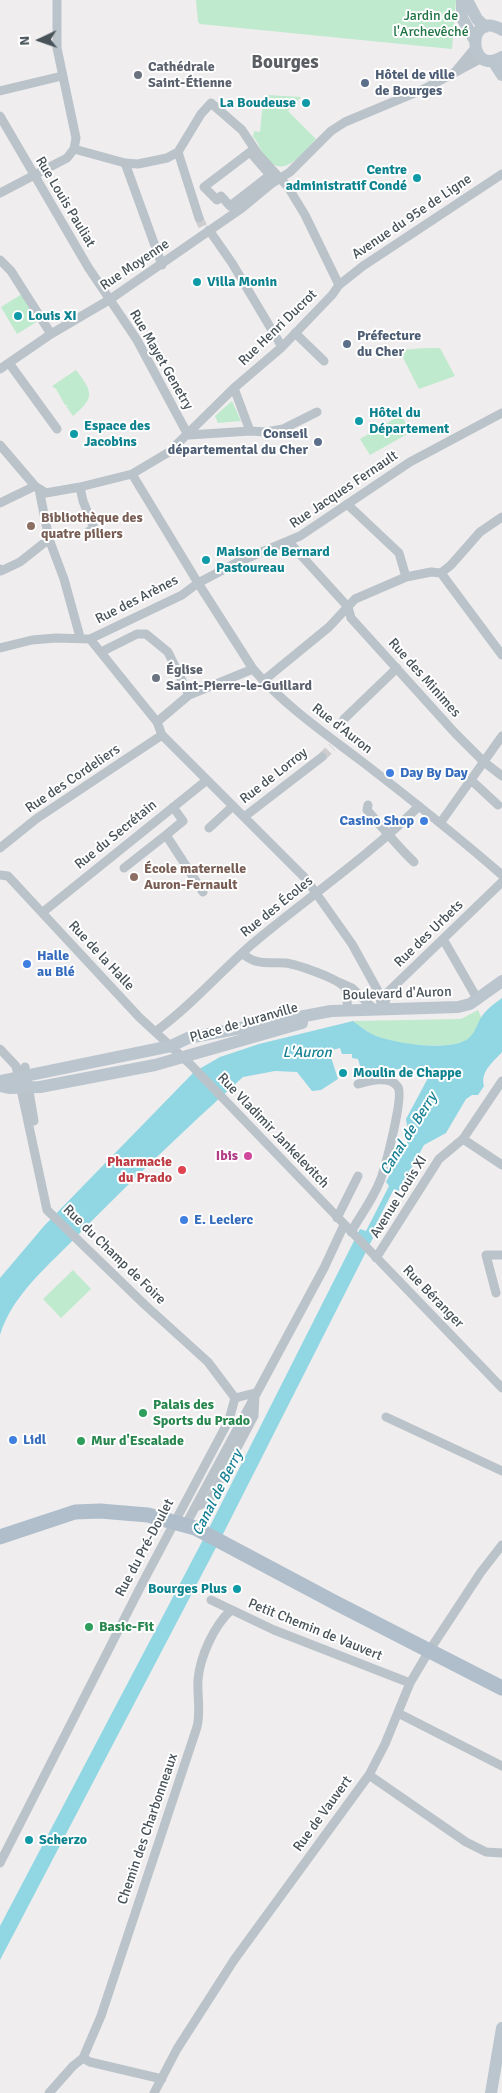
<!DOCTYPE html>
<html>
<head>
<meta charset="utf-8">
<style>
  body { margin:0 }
  #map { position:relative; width:502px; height:2093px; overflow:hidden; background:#f0edee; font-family:Signika,sans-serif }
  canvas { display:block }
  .north { position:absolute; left:15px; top:15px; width:50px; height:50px; -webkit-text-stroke:4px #fff; paint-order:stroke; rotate:267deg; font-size:14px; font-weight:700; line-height:20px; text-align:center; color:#475259 }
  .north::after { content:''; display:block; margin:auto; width:18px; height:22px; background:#475259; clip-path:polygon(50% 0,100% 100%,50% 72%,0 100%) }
</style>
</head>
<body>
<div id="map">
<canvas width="502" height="2093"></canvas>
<div class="north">N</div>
</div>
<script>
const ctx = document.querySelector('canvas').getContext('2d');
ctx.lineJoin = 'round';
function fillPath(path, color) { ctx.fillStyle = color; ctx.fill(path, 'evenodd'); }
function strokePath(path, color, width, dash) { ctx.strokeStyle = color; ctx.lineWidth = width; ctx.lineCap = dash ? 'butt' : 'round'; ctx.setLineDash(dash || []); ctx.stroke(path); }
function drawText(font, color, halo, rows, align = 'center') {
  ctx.font = font + ' Signika,sans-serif'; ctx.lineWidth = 4; ctx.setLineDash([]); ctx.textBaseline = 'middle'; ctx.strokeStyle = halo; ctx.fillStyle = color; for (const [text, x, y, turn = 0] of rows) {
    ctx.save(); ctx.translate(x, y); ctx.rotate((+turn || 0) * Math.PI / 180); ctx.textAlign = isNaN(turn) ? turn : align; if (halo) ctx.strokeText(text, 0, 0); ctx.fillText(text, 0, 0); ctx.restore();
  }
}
fillPath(new Path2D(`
  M196 0H456L452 49 200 24 198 22Z
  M267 95 301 97 288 111 316 139C302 154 282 183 263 154 259 148 259 142 253 137L254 131 260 132 263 101Z
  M22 294 38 321 17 334 1 307Z
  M427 348H440L455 376 419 389 399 350Z
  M76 370C92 391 96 397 73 416L66 406 68 405H65L56 389 52 386Z
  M232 401 241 421 218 423 215 416Z
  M401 415 411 432 370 455 360 439Z
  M478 1010 481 1017C479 1024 476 1032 471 1037 455 1052 394 1045 376 1036 368 1032 360 1026 353 1021L461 1019Z
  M73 1270 91 1289 61 1318 43 1299Z`), '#bfeacd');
fillPath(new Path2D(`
  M502 998V1052C493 1062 480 1072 484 1086L478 1095H472L466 1099 446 1133 424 1145 399 1191 394 1189 371 1234 373 1238 222 1536 0 1960V1926L205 1536 360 1229 366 1231 389 1186 386 1182 409 1138 406 1119 428 1078C412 1062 382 1071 363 1076L358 1059 352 1058V1054H342L340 1048 329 1051 338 1079 321 1090 312 1091 297 1072 275 1071 243 1077C185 1129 128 1184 73 1240 45 1269 12 1296 0 1335V1278L44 1226 194 1072 220 1057 259 1044 353 1021C361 1027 370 1034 379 1037 399 1044 452 1052 469 1038 476 1032 477 1023 482 1016 487 1009 495 1003 502 998Z`), '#90d7e3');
strokePath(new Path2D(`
  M199 218 203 227
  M322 757 332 747`), '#ceced0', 9, [9, 4.5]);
strokePath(new Path2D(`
  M455 72 475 48
  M0 91 62 76
  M0 116 88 267 137 340 188 435
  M74 149 125 163 138 164 167 158 178 152 201 114 211 103 242 130 258 154 288 187 305 215 339 285
  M178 152 199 218
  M250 152 270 175 230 206 221 196 217 200 204 187Z
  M125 163 162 265
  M0 193 67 158 74 149 76 138 57 48V0
  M209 230 232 263 282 347
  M0 260 11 271 51 334
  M295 333 324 361
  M9 363 57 429
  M0 369 51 334 109 300 242 208 271 184 290 172 331 131 345 122 424 89 482 58
  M234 388 250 431
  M189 435 250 431 266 432 283 429 317 412
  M0 445 35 486 46 493 80 487 132 474 169 452 234 388 282 347 332 295 339 285 363 266 502 174
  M132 474 198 583 253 669C284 705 323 732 360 760 408 797 456 835 502 875
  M80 487 83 501 94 528 89 531
  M39 489 49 539 64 579 80 637
  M0 503 35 486
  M347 504 399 553 406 577
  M289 542 348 607 351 618 455 733 484 762 502 776
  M0 569 1 571 20 562 49 539
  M441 573 451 565 480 532 502 517
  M90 639 157 722 162 735 306 879 352 944 378 991 383 1010
  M0 648 32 640 56 638 90 639 182 595 198 583 238 562 300 536 410 462 502 413
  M101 652 137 634H146L168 652 189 695
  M263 681 329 627 355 599 406 577 431 572 441 573 502 655
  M344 719 397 668
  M157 722 189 695 253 669
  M471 780 498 805
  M368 805 367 810C383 828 397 846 414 862
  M173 807 183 821 166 835 203 892
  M244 817 322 757
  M441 822 502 736
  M209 828 233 806
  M0 848 36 819 162 735
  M124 868 166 835
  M0 875 8 876 139 1017 191 1065 502 1388
  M43 912 207 780
  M443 939 478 1000
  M242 953C256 966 268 962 285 963 296 964 340 979 345 988 347 994 347 1004 348 1011
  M341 983 352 988 375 1010
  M383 1010 388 992 502 882
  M155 1032C190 1007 219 973 251 945 307 898 368 857 419 806
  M0 1049 16 1066 47 1210 145 1305 208 1362 235 1398
  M25 1067 34 1121
  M463 1139 502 1165
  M337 1218 358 1176
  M351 1232C360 1216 373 1199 380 1181 385 1168 404 1097 398 1087 390 1075 369 1081 358 1084
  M376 1258 439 1159 463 1139 502 1081
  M496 1293 486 1255H502
  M235 1398 255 1393
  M386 1417 502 1471
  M196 1507 209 1501 254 1416 255 1395
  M185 1526 324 1268 344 1225
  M211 1600 274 1630 410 1683
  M398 1713 502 1766
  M369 1775 466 1842 486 1852 502 1853
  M0 1863 144 1580 229 1420 235 1398
  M162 2079 90 2062 83 2058 101 2016 197 1727C201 1711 197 1696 198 1680 200 1656 214 1626 231 1610
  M49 2093 73 2066 83 2058
  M154 2093 177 2049 234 1960 369 1775 385 1744 410 1683 429 1651 481 1572 502 1545`), '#bac3c9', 9);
strokePath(new Path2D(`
  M462 0V18L474 39
  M467 0 477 19 485 27
  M502 30C466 8 467 78 502 57
  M493 61 502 75
  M0 1081 171 1046 188 1038 331 1011 458 1007 470 1004 502 981
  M0 1086 10 1088 40 1087 155 1065 302 1023
  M491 2093 502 2028`), '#bbc5ce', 12);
strokePath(new Path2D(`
  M0 1537 75 1512 100 1511 148 1515 195 1528 336 1603 502 1688`), '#afbeca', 15);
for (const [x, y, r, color] of [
  [138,75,5,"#6b7280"],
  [365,83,5,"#5c6f8a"],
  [306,103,5,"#0f9aa8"],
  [417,178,5,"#0f9aa8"],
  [197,282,5,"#0f9aa8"],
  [18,316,5,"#0f9aa8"],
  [347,344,5,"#5c6f8a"],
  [359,421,5,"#0f9aa8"],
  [74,434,5,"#0f9aa8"],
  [318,442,5,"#5c6f8a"],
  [31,526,5,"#8d6e63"],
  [206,560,5,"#0f9aa8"],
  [156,678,5,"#6b7280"],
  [390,773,5,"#3f7fe0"],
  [424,821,5,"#3f7fe0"],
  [134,877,5,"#8d6e63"],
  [27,964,5,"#3f7fe0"],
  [343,1073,5,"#0f9aa8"],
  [248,1156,5,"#d1479c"],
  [182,1170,5,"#e0444e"],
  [184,1220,5,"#3f7fe0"],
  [143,1413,5,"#2e9e5b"],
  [13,1440,5,"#3f7fe0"],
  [81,1441,5,"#2e9e5b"],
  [237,1589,5,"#0f9aa8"],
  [89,1627,5,"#2e9e5b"],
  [29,1840,5,"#0f9aa8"]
]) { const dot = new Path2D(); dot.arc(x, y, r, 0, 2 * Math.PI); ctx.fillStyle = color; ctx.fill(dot); strokePath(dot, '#fff', 2); }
drawText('14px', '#1f7444', '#fff', [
  ["Jardin de",431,16],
  ["l'Archevêché",431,32]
]);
drawText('bold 14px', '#5b616d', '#fff', [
  ["Cathédrale",148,67],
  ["Saint-Étienne",148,83],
  ["Église",166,670],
  ["Saint-Pierre-le-Guillard",166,686]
], 'left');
drawText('bold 14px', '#4e5e75', '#fff', [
  ["Hôtel de ville",375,75],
  ["de Bourges",375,91],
  ["Préfecture",357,336],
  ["du Cher",357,352],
  ["Conseil",308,434,"right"],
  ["départemental du Cher",308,450,"right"]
], 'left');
drawText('bold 14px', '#0d838f', '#fff', [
  ["La Boudeuse",296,103,"right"],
  ["Centre",407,170,"right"],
  ["administratif Condé",407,186,"right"],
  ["Villa Monin",207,282],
  ["Louis XI",28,316],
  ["Hôtel du",369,413],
  ["Département",369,429],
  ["Espace des",84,426],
  ["Jacobins",84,442],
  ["Maison de Bernard",216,552],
  ["Pastoureau",216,568],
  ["Moulin de Chappe",353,1073],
  ["Bourges Plus",227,1589,"right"],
  ["Scherzo",39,1840]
], 'left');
drawText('14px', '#475259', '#fff', [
  ["Rue Louis Pauliat",65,202,59],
  ["Avenue du 95e de Ligne",412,217,-34],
  ["Rue Moyenne",135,265,-34],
  ["Rue Henri Ducrot",278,328,-44],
  ["Rue Mayet Genetry",161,360,60],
  ["Rue Jacques Fernault",344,490,-34],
  ["Rue des Arènes",137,600,-27],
  ["Rue des Minimes",424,678,48],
  ["Rue d'Auron",342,729,38],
  ["Rue de Lorroy",274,776,-38],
  ["Rue des Cordeliers",73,779,-34],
  ["Rue du Secrétain",116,835,-39],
  ["Rue des Écoles",277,907,-39],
  ["Rue des Urbets",429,934,-44],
  ["Rue de la Halle",101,956,47],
  ["Boulevard d'Auron",397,994,-2],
  ["Place de Juranville",244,1023,-16],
  ["Rue Vladimir Jankelevitch",273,1131,46],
  ["Avenue Louis XI",399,1197,-58],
  ["Rue du Champ de Foire",114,1255,44],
  ["Rue Béranger",433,1297,46],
  ["Rue du Pré-Doulet",145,1548,-62],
  ["Petit Chemin de Vauvert",315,1630,22],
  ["Rue de Vauvert",323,1814,-54],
  ["Chemin des Charbonneaux",148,1829,-71]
]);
drawText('bold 14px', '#785e54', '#fff', [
  ["Bibliothèque des",41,518],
  ["quatre piliers",41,534],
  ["École maternelle",144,869],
  ["Auron-Fernault",144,885]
], 'left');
drawText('bold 14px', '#366cbe', '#fff', [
  ["Day By Day",400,773],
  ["Casino Shop",414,821,"right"],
  ["Halle",37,956],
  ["au Blé",37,972],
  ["E. Leclerc",194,1220],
  ["Lidl",23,1440]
], 'left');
drawText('bold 14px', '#b23c85', '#fff', [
  ["Ibis",238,1156]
], 'right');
drawText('bold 14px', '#be3a42', '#fff', [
  ["Pharmacie",172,1162],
  ["du Prado",172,1178]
], 'right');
drawText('bold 14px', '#27864d', '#fff', [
  ["Palais des",153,1405],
  ["Sports du Prado",153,1421],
  ["Mur d'Escalade",91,1441],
  ["Basic-Fit",99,1627]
], 'left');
drawText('italic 15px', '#198194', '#fff', [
  ["L'Auron",307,1053],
  ["Canal de Berry",409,1134,-58],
  ["Canal de Berry",218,1493,-63]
]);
drawText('bold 19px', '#5b5e62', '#fff', [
  ["Bourges",285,63]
]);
</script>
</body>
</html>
